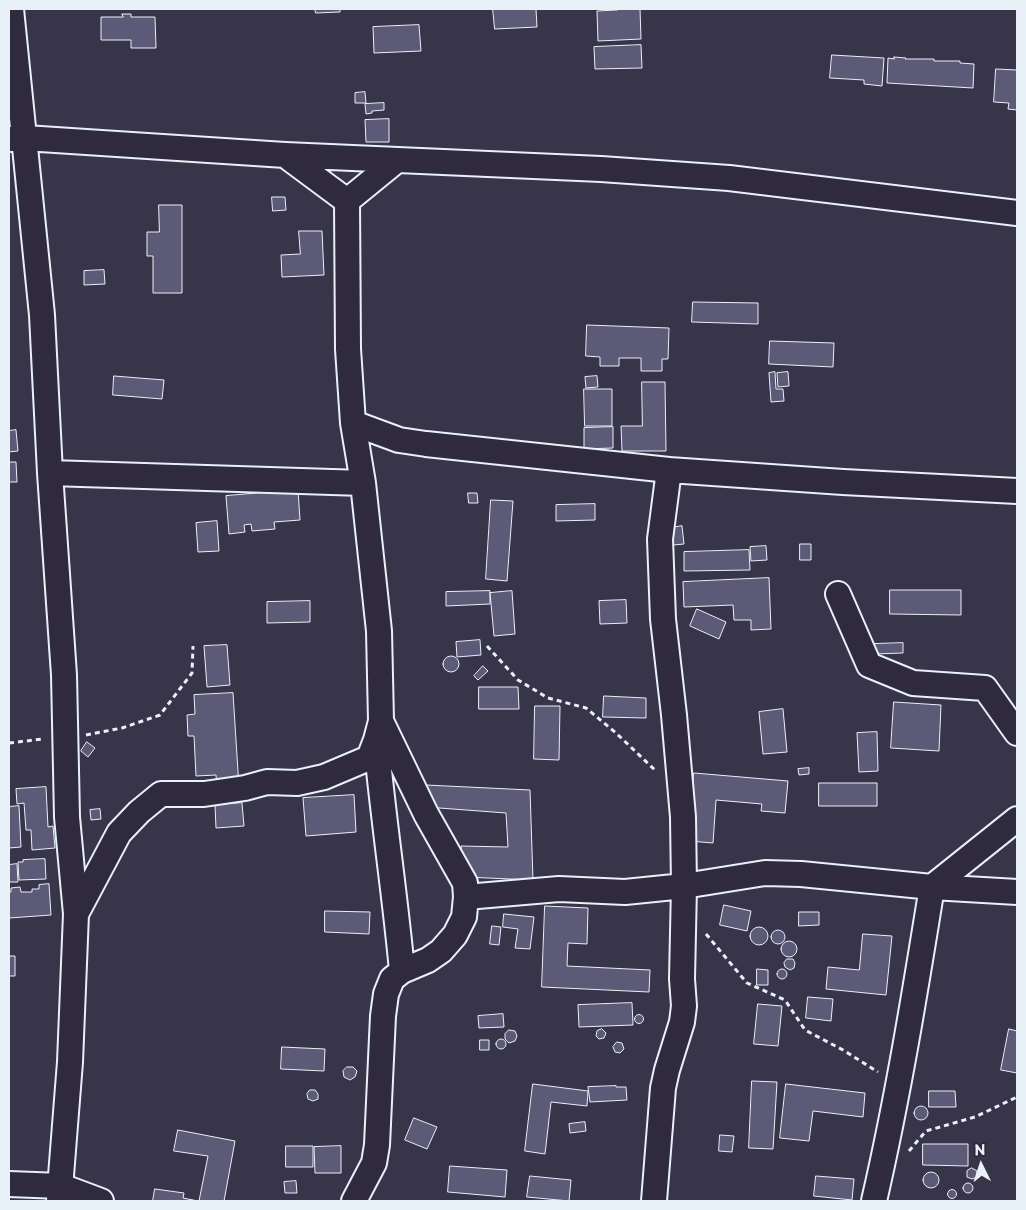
<!DOCTYPE html>
<html>
<head>
<meta charset="utf-8">
<style>
  body { margin:0 }
  #map { position:relative; width:1026px; height:1210px; overflow:hidden; background:#383449; font-family:"Playpen Sans",sans-serif }
  canvas { display:block }
  .frame { position:absolute; inset:0; border:10px solid #e8f1f8; pointer-events:none }
  .north { position:absolute; left:956px; top:1140px; width:50px; height:50px; -webkit-text-stroke:4px #2f2a3d; paint-order:stroke; rotate:356deg; font-size:14px; font-weight:700; line-height:20px; text-align:center; color:#e8f1f8 }
  .north::after { content:''; display:block; margin:auto; width:18px; height:22px; background:#e8f1f8; clip-path:polygon(50% 0,100% 100%,50% 72%,0 100%) }
</style>
</head>
<body>
<div id="map">
<canvas width="1026" height="1210"></canvas>
<div class="frame"></div>
<div class="north">N</div>
</div>
<script>
const ctx = document.querySelector('canvas').getContext('2d');
ctx.lineJoin = 'round';
function fillPath(path, color) { ctx.fillStyle = color; ctx.fill(path, 'evenodd'); }
function strokePath(path, color, width, dash) { ctx.strokeStyle = color; ctx.lineWidth = width; ctx.lineCap = dash ? 'butt' : 'round'; ctx.setLineDash(dash || []); ctx.stroke(path); }
const building = new Path2D(`
  M315 9H340V12L316 13Z
  M493 9H536L537 27 495 29Z
  M616 9H640L641 39 598 41 597 11 617 10Z
  M122 14H131V17H155L156 48H131V40H101V17H123Z
  M419 25 421 51 374 53 373 27Z
  M641 45 642 68 595 69 594 47Z
  M832 55 884 58 882 86 864 84V80L830 78Z
  M894 57 906 58 905 59H934V61H960V63L974 64 973 88 887 83 888 58 894 59Z
  M996 69 1017 70V110L1008 109 1009 103 994 102Z
  M365 92 366 103H355V93Z
  M384 103V110L372 111V113L366 114 365 104Z
  M389 119V142H366L365 120Z
  M272 197H285L286 210 273 211Z
  M159 205H182V293H153V256H147V232H159Z
  M299 231H322L324 275 282 277 281 255 300 254Z
  M104 270 105 284 84 285V271Z
  M693 302 758 303V324L692 322Z
  M587 325 669 328 668 359H662V371H641V358H619V366H600V357L586 356Z
  M770 341 834 343 833 367 769 364Z
  M775 372 776 389H783L784 401 771 402 769 373Z
  M788 372 789 386 778 387 777 373Z
  M114 376 164 380 162 399 113 395Z
  M597 376 598 387 586 388 585 377Z
  M642 382H665L666 451H622L621 426H642Z
  M584 389H612V426H585Z
  M613 427V448L584 449V428Z
  M16 430 18 451 9 452V431Z
  M9 462H16L17 482H9Z
  M298 490 300 520 274 522 275 529 252 531 251 524 244 525 245 532 229 534 226 496Z
  M468 493H477L478 503H469Z
  M491 500 513 501 507 581 486 579Z
  M595 504V520L556 521V505Z
  M217 521 219 551 198 552 196 523Z
  M682 526 684 544 673 545 671 528Z
  M800 544H811V560H800Z
  M766 546 767 560 751 561 750 547Z
  M749 550 750 570 684 571V552Z
  M769 578 771 629 751 630V620H734L733 605 684 607 683 582Z
  M890 590H961V615L890 614Z
  M490 591V604L446 606V592Z
  M512 591 515 634 494 636 490 593Z
  M626 600 627 623 600 624 599 601Z
  M310 601V622L267 623V602Z
  M697 609 726 622 719 639 690 626Z
  M480 640 481 655 457 657 456 642Z
  M903 643V653L874 654V644Z
  M227 645 230 685 207 687 204 646Z
  M443 664a8 8 0 1 1 16 0a8 8 0 1 1-16 0Z
  M483 666 488 671 478 680 474 676Z
  M479 687H518L519 709H479Z
  M233 693 239 787 217 788 216 775 196 776 194 736H188L187 715 195 714 194 695Z
  M604 696 646 698V718L603 717Z
  M894 702 941 705 939 751 891 748Z
  M535 706H560L559 760 534 759Z
  M783 709 787 752 763 754 759 712Z
  M877 732 878 771 859 772 857 733Z
  M87 742 95 748 88 757 81 751Z
  M809 768V774L799 775 798 769Z
  M694 773 788 781 785 813 761 811 762 804 716 800 713 843 689 841Z
  M819 783H877V806H819Z
  M426 785 530 790 533 880 465 877 461 846 508 847 506 813 426 807Z
  M46 787 48 827 53 826 55 848 32 850 31 830H26L24 803 17 804 16 789Z
  M354 795 356 832 306 836 303 798Z
  M242 803 244 826 216 828 215 805Z
  M19 806 21 847 9 848V807Z
  M100 809 101 819 91 820 90 810Z
  M45 859 46 879 19 880 18 862H23V860Z
  M17 864 18 882H9V865Z
  M49 884 51 915 9 918V892H11V888L20 887 21 892H32V889H39V885Z
  M724 905 751 911 747 931 720 925Z
  M545 906 588 908 587 944 568 943 567 966 650 970 649 992 542 987Z
  M325 911 370 912 369 934 325 932Z
  M799 912H819V925L799 926Z
  M504 914 534 917 530 949 515 948 518 929 503 927Z
  M492 926 501 927 499 945 490 944Z
  M750 936a9 9 0 1 1 18 0a9 9 0 1 1-18 0Z
  M771 937a7 7 0 1 1 14 0a7 7 0 1 1-14 0Z
  M863 934 892 936 886 995 826 989 828 967 859 970Z
  M781 949a8 8 0 1 1 16 0a8 8 0 1 1-16 0Z
  M9 956H15V976H9Z
  M787 959H793L795 963 794 968 790 970 785 967 784 963Z
  M757 969 768 970V985H757Z
  M777 974a5 5 0 1 1 10 0a5 5 0 1 1-10 0Z
  M808 997 833 999 831 1021 806 1018Z
  M632 1003 633 1025 579 1027 578 1005Z
  M758 1004 782 1006 778 1046 754 1044Z
  M503 1014 504 1027 479 1028 478 1016Z
  M634.5 1019a4.5 4.5 0 1 1 9 0a4.5 4.5 0 1 1-9 0Z
  M602 1029 606 1033 604 1038 599 1039 596 1036 597 1031Z
  M1009 1029 1017 1031V1073L1001 1070Z
  M509 1030 515 1031 517 1036 515 1041 509 1043 505 1039V1034Z
  M496 1044a5 5 0 1 1 10 0a5 5 0 1 1-10 0Z
  M480 1040H489V1050H480Z
  M617 1042 622 1043 624 1049 620 1053 615 1052 613 1047Z
  M282 1047 325 1049 324 1071 281 1069Z
  M347 1067H353L357 1071 355 1077 350 1080 344 1077 343 1071Z
  M752 1081 777 1082 773 1149 749 1148Z
  M533 1084 588 1091 587 1106 551 1102 545 1154 525 1151Z
  M786 1084 865 1093 863 1117 813 1111 809 1141 780 1138Z
  M616 1086V1087H626L627 1100 590 1102 588 1087Z
  M310 1090H315L318 1094V1099L313 1101 308 1099 307 1094Z
  M929 1091H955L956 1107H929Z
  M914 1113a7 7 0 1 1 14 0a7 7 0 1 1-14 0Z
  M414 1118 437 1127 427 1149 405 1140Z
  M585 1122 586 1131 570 1133 569 1124Z
  M178 1130 235 1141 224 1201H199L208 1156 174 1151Z
  M720 1135 734 1136 732 1152 719 1151Z
  M923 1144H968V1166L923 1165Z
  M286 1146H313V1167H286Z
  M341 1146V1173H315L314 1147Z
  M450 1166 507 1170 505 1197 448 1192Z
  M972 1168 977 1171V1177L972 1179 967 1177V1171Z
  M923 1180a8 8 0 1 1 16 0a8 8 0 1 1-16 0Z
  M530 1176 571 1180 569 1201 527 1197Z
  M816 1176 854 1179 852 1200 814 1196Z
  M296 1181 297 1193H285L284 1182Z
  M963 1188a5 5 0 1 1 10 0a5 5 0 1 1-10 0Z
  M155 1189 184 1193 183 1198 198 1201H153Z
  M947.5 1194a4.5 4.5 0 1 1 9 0a4.5 4.5 0 1 1-9 0Z`);
fillPath(building, '#5c5a77');
strokePath(building, '#e8f1f8', 1);
const street = new Path2D(`
  M11 9 42 315 50 473 64 675 67 817 76 914 70 1062 59 1201
  M10 139 25 138 285 155 601 169 729 178 1017 213
  M285 155 347 201
  M347 201 396 161
  M353 423 399 440 426 444 669 470 843 482 1017 491
  M50 473 363 483
  M838 594 869 665 913 683 985 688 1017 733
  M376 740C383 818 395 894 402 971
  M466 897 559 889 625 892 684 886 765 873 801 874 932 887 1017 892
  M76 914 119 833 139 812 161 794H204L245 788 267 782 297 783 324 777 369 758 376 740 381 721 379 631 363 483 353 423 348 349 347 201
  M9 1184 61 1186 101 1201
  M354 1201 374 1163 377 1145 383 1016 386 994 392 979 402 971 428 960 441 951 455 935 464 917 466 897 465 883 426 814 381 721
  M654 1201 663 1088 667 1070 682 1022 684 1006 682 979 684 886 683 817 674 715 663 619 660 539 669 470
  M874 1201C898 1097 915 992 932 887L1017 819`);
strokePath(street, '#e8f1f8', 28);
strokePath(new Path2D(`
  M487 646 518 680 548 698 586 708 616 733 656 771
  M86 735 122 728 160 715 192 673 193 646
  M9 743 43 739
  M706 934 747 983 785 1000 805 1030 843 1050 878 1072
  M909 1151 926 1131 975 1117 1017 1097`), '#e8f1f8', 3, [5, 4]);
strokePath(street, '#2f2a3d', 24);
</script>
</body>
</html>
